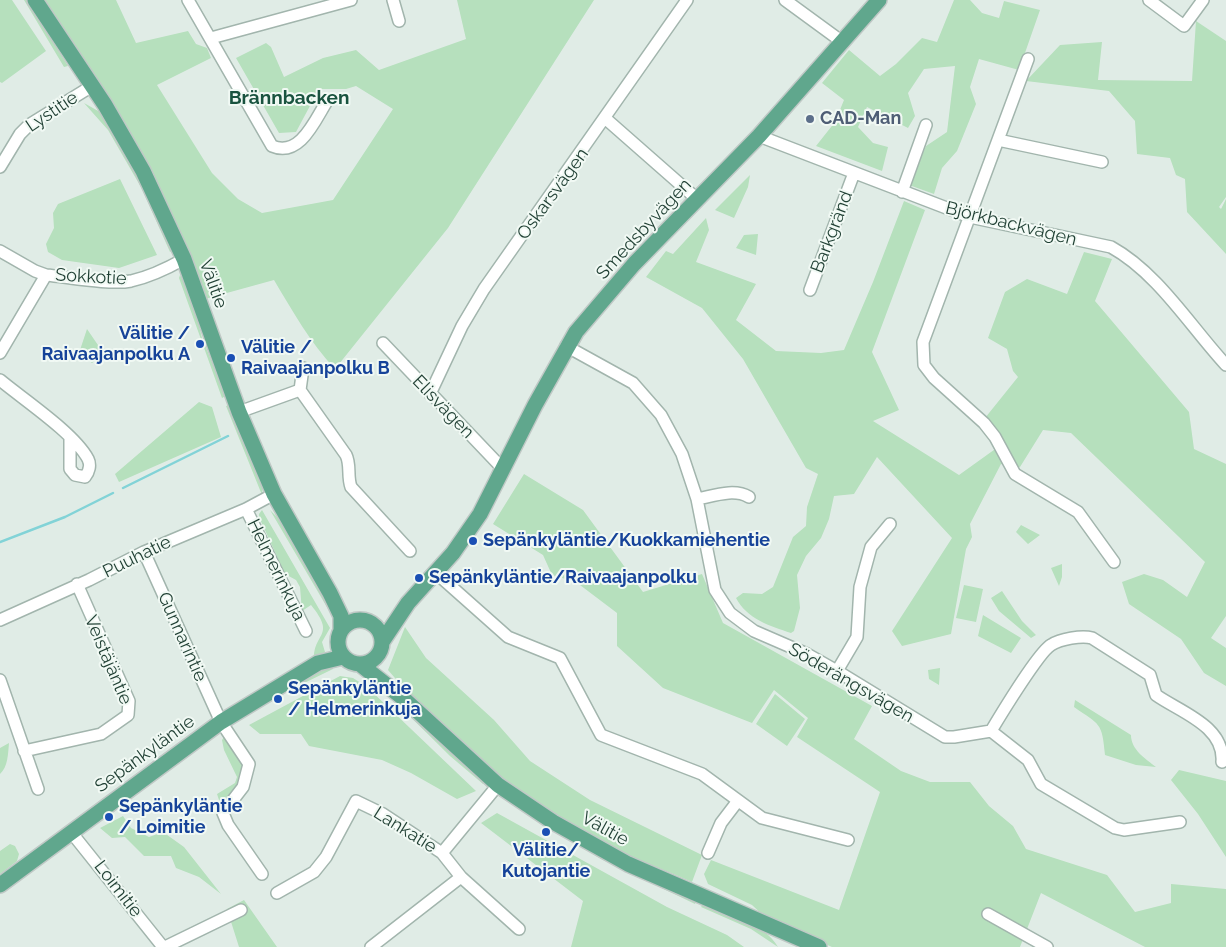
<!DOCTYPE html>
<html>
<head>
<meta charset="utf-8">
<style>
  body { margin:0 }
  canvas { display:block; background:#e0ece6 }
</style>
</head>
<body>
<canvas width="1226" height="947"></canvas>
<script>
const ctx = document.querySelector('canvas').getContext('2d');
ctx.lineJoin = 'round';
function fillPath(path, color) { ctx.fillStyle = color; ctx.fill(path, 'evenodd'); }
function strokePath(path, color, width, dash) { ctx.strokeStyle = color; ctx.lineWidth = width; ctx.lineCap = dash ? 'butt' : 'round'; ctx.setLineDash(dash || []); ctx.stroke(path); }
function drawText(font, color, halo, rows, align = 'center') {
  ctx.font = font + ' Raleway,sans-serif'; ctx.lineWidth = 4; ctx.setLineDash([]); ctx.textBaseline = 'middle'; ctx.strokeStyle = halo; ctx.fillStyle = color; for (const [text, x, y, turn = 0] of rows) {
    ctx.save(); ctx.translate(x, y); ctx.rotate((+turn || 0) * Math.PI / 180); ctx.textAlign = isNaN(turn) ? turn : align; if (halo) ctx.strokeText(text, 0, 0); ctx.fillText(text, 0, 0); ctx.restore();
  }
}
fillPath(new Path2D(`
  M0 0H12L46 51 2 83 0 82Z
  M24 0H27L68 66 64 67Z
  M43 0H116L136 43 188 31 196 44 207 48 211 58 157 85 212 173 238 199 262 213 333 200 393 109 356 86 346 89H319L296 132 279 133 236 58 266 43 271 47 284 77 323 58 356 50 379 70 466 39 457 0H594L448 228 335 369C310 342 293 312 274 280L205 299Z
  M954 0H970L982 13 999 18 1004 1 1040 10 1019 70 979 59 970 87 976 104 957 151 942 168 934 194 909 185 926 146 947 132 955 66 924 69 908 93 915 116 908 128 867 107 858 127 873 143 888 147 882 171 816 146 835 122 844 100 822 83 849 50 880 76 896 64 922 38 937 42Z
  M1196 21 1226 41V197L1219 207 1221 209 1226 199V254L1187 212 1185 179 1176 175 1170 158 1137 154 1135 121 1109 91 1026 81 1060 45 1102 42 1098 80 1192 81Z
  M84 103 100 112 111 127 145 187 173 250 170 252 142 189 108 130Z
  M750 175 748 187 734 218 715 210Z
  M120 179 157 255 119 268 62 260 48 252 46 244 54 228 53 213 58 204Z
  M904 201 925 210 872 352 899 410 873 421 959 475 1005 442 985 418 1018 377 1013 371 1007 349 988 338 1005 292 1027 279 1067 294 1084 252 1112 259 1095 301 1189 412 1194 449 1226 464V616L1211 638 1226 648V686L1204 673 1181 639 1129 604 1122 582 1144 574 1163 580 1187 597 1205 562 1071 433 1043 430 1020 467 1001 464 970 524 972 537 966 549 951 634 902 646 892 631 952 538 877 457 854 494 834 496 829 519 821 538 806 556 797 575 800 608 794 631 791 633C770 626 747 619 736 598L743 593 762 594 773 587 793 537 806 526 807 507 818 474 806 468 743 359 702 308 646 277 666 251 673 254 706 218 709 230 696 262 756 284 736 320 776 351 821 353 844 350 873 282Z
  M758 234 756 255 736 248 744 235Z
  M180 275 192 298 202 338 226 396 222 398 179 278Z
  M87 329 100 348V357L92 363 79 353Z
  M199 402 212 407 221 437 119 482 115 474Z
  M229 405 263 486 262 495 226 406Z
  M524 474 583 510 643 592 702 574 723 623 872 706 854 739 901 771 930 782H970L989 806 1013 826 1026 849 1107 875 1135 912 1171 903V884L1226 889V947H1145L1041 893 1020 947H832L766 918 752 905 708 884 704 874 711 860 839 910 880 792 797 737 808 718 774 690 752 723 663 688 617 646V613L576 582 552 575 543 555 493 524Z
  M262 510 330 628 322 642 325 652 314 660C313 632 337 637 311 605L302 611 300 587 296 580 285 574 259 517V514Z
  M270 510 280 520 336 614 332 613 328 609Z
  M1021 525 1040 535 1028 544 1016 532Z
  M1062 564V577L1059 586 1051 568Z
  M964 585 983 589 976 622 956 618Z
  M1002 591 1022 621 1036 635 1031 638 999 611 991 598Z
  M983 615 1021 638 1011 653 978 636Z
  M405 627 426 658 494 720 530 761 590 800 702 855 692 882C660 868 627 856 597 840 518 798 446 738 388 670Z
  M332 665 333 669 294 688 306 678Z
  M940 668 939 685 929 679 928 670Z
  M340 676 353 678 367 687 476 791 457 799 411 773 382 760 309 746 301 734H260L249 725Z
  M374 681 483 780V784L450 756Z
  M775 694 805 719 787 746 756 724Z
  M1075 700 1131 735C1131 750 1146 759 1156 767L1136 765 1105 755C1102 722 1100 725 1074 707Z
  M224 737H229C248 770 251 778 220 803L217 794 235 783 237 777 224 750 222 740Z
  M9 743C8 754 8 767 0 774V748Z
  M1179 770 1226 781V857L1198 814 1171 780Z
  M497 813 667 907 727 935 744 947H571L583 901 481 823Z
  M123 816 131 828 149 837 163 832 184 847 221 894 199 877 176 868 171 856H144L125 837 112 838 100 828Z
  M561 835 696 901 695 904 601 859Z
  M10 844 15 846 19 854 17 861 0 874V851Z
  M244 900 277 947H239L227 909Z
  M703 904C726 914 765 923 778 947L751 929 701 907Z`), '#b6e0bd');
strokePath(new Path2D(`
  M123 488 228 436
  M0 542 65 517 113 493`), '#82d3d7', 2.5);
const minor = new Path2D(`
  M188 0 272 146C300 158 315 120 327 101
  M393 0 399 21
  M785 0 841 41
  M1149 0 1184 26 1203 0
  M211 38 351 0
  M1028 59 923 342 924 365 934 378 984 423 995 437 1015 474 1078 512 1114 562
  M606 119 697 199
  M759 136 970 217 1111 247C1158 273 1190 326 1226 365
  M998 140 1102 162
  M0 167 20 134 29 125 92 86
  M902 192 926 125
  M0 251 35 271 46 275C68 277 110 285 131 281 149 277 168 268 184 259
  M810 290 854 173
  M383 343 504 470
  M566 346 633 383 661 415 682 454 697 499 715 590 730 613 754 631 807 654 837 671 945 737H954L991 731 1028 760 1041 784 1115 828 1124 830 1180 822
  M0 353 46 275
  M0 380C24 400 74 433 88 459 91 465 89 472 85 477L75 475 70 469V438
  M300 390 303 368
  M430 394 462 326 484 289 687 0
  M239 412 300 390 346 455C351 465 347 476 351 487L410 551
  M697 499C713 496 734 488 749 497
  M246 509 306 631
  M144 552 221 722 249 764 243 787 223 813 228 825 262 874
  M436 573 508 637 560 658 601 735 702 774 762 818 848 840
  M0 620 89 580 144 552 246 509 274 494
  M837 671 857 637 860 587 871 547 890 524
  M0 680 38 789
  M991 731C1000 716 1039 652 1051 645 1060 639 1082 635 1092 638L1150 675 1156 695C1180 712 1225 726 1222 762
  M24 751 101 734 128 715 129 701 77 584
  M71 832 163 947
  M442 853 498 785
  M708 853 721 823 737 802
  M277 893 314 872 326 857 356 801 383 814 442 853 461 877 519 929
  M988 914 1047 947
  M165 947 241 910
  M371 947 461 877`);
const major = new Path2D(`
  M35 0 105 105 143 171 184 259 239 412 274 494 330 593 341 616V630
  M338 642a22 22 0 1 1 44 0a22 22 0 1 1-44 0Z
  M382 642 408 603 453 553 480 514 535 405 576 332 634 264 759 136 879 0
  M361 665 403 698 498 785 553 822 628 864 819 947
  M0 885 221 722 318 663 343 657`);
strokePath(minor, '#a2b5ad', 14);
strokePath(major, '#c0c9c6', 18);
strokePath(minor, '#fff', 11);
strokePath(major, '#60a78d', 15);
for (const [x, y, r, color] of [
  [810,119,5,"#5c6f8a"],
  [200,344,5,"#1a4fb4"],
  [231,358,5,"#1a4fb4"],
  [473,541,5,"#1a4fb4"],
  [419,578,5,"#1a4fb4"],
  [278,699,5,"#1a4fb4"],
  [109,817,5,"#1a4fb4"],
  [546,832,5,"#1a4fb4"]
]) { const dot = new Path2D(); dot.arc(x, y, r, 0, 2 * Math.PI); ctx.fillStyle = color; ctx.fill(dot); strokePath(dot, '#f1f9f4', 2); }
drawText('18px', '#1f3f33', '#f1f9f4', [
  ["Lystitie",52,112,-34],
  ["Oskarsvägen",553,194,-54],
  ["Björkbackvägen",1011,224,14],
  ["Smedsbyvägen",644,229,-47],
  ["Barkgränd",832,232,-69],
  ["Sokkotie",91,277,3],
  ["Välitie",213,284,70],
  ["Elisvägen",443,407,46],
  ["Puuhatie",137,557,-26],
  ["Helmerinkuja",276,570,64],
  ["Gunnarintie",182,637,66],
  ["Veistäjäntie",108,660,67],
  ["Söderängsvägen",851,683,30],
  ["Sepänkyläntie",145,754,-36],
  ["Välitie",605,829,29],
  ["Lankatie",405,830,32],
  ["Loimitie",118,889,52]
]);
drawText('bold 18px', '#4e5e75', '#f1f9f4', [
  ["CAD-Man",820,119]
], 'left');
drawText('bold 18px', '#164399', '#f1f9f4', [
  ["Välitie /",190,334,"right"],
  ["Raivaajanpolku A",190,355,"right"],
  ["Välitie /",241,348],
  ["Raivaajanpolku B",241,369],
  ["Sepänkyläntie/Kuokkamiehentie",483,541],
  ["Sepänkyläntie/Raivaajanpolku",429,578],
  ["Sepänkyläntie",288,689],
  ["/ Helmerinkuja",288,710],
  ["Sepänkyläntie",119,807],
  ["/ Loimitie",119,828],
  ["Välitie/",546,851,"center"],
  ["Kutojantie",546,872,"center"]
], 'left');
drawText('bold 19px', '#19533f', '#f1f9f4', [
  ["Brännbacken",289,98]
]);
</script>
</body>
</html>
